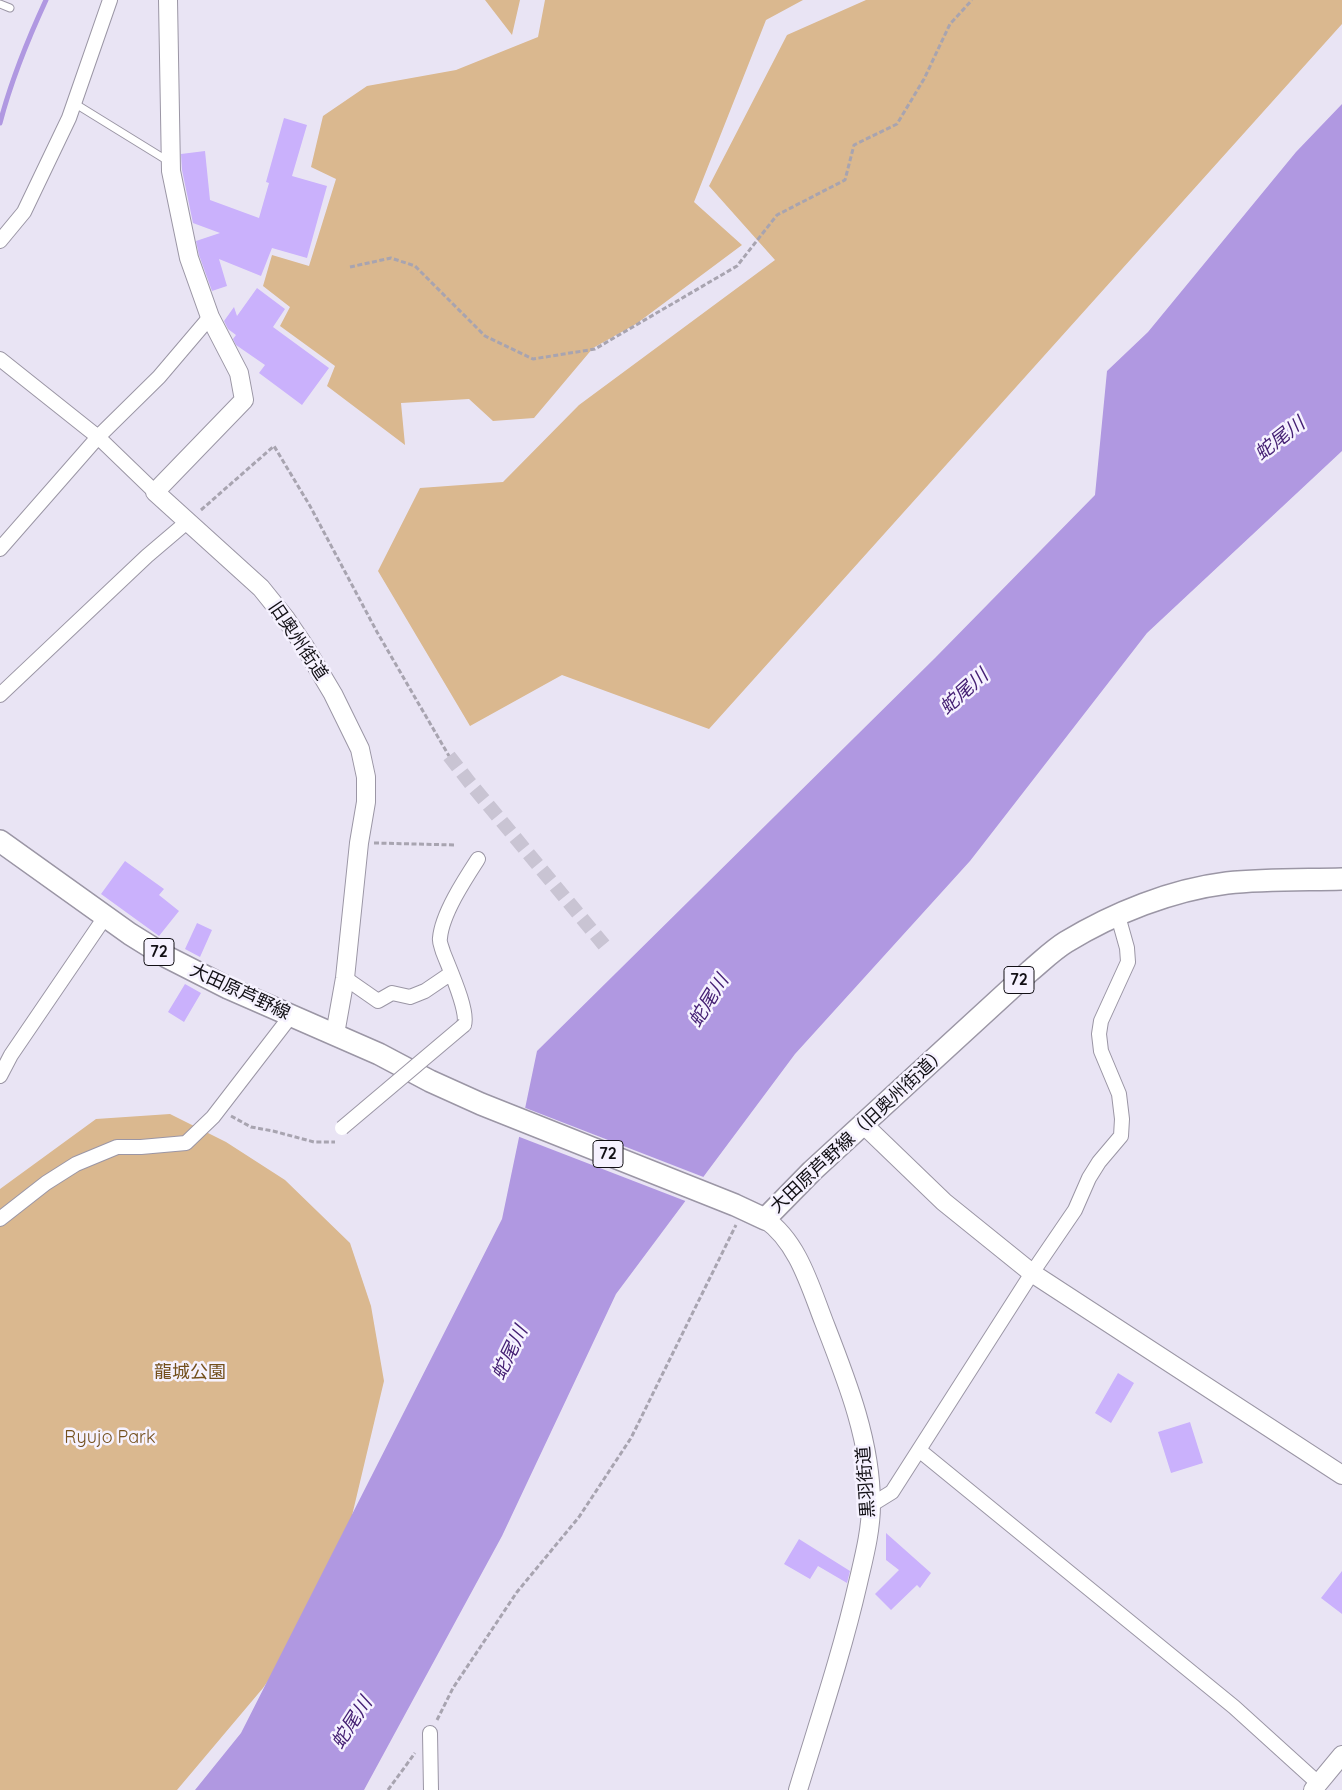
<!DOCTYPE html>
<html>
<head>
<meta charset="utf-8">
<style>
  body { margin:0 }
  canvas { display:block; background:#e9e4f4 }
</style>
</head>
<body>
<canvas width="1342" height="1790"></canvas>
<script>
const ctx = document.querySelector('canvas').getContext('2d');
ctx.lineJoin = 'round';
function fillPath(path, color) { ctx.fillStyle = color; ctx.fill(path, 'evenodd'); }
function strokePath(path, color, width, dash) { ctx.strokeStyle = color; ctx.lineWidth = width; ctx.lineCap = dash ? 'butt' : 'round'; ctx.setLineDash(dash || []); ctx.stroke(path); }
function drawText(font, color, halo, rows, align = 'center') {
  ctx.font = font + ' Quicksand,"Noto Sans JP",sans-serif'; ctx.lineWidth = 5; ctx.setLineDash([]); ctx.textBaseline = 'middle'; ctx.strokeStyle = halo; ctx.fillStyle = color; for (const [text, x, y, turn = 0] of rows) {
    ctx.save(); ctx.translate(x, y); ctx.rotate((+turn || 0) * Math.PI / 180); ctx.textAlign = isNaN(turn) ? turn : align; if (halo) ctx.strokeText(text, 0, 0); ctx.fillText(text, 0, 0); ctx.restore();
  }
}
fillPath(new Path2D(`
  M485 0H520L512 35Z
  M545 0H803L766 20 694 202 742 245 636 324 593 348 534 418 493 421 469 399 401 403 405 445 327 386 335 366 280 326 290 307 263 286 272 255 309 266 336 179 311 167 323 116 367 86 456 70 538 37Z
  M866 0H1342V24L709 729 562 675 470 726 378 571 420 488 503 482 579 405 775 260 709 186 787 35Z
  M170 1114 226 1142 285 1180 350 1243 371 1306 384 1381 336 1583 263 1688 177 1790H0V1189L96 1119Z`), '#dab88f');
fillPath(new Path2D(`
  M1342 104V451L1147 633 970 861 795 1054 616 1294 502 1536 364 1790H195L241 1733 502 1219 537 1051 935 658 1095 495 1107 371 1148 332 1296 152Z`), '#b098e1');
fillPath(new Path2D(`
  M523 1107 706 1178 688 1202 517 1136Z`), '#e9e4f4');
strokePath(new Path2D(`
  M0 123C11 81 28 39 46 0`), '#b098e1', 5);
fillPath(new Path2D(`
  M284 118 307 125 292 176 327 186 307 258 272 248 261 276 219 259 227 286 212 291 199 255 196 241 220 233 193 223 182 170 181 154 205 151 210 200 259 218 269 183 266 182Z
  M257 288 285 309 273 327 329 368 302 405 259 373 265 365 236 345 233 339 236 335 228 329 224 321 234 307 237 316Z
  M125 861 164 889 159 895 179 911 159 936 101 894Z
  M197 923 212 930 200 957 185 949Z
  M185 984 201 993 184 1022 168 1012Z
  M1118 1373 1134 1383 1111 1423 1095 1413Z
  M1190 1422 1203 1463 1171 1473 1158 1432Z
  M886 1533 931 1573 920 1588 917 1585 891 1610 875 1594 899 1570 886 1560Z
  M799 1539 850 1571 847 1583 818 1566 810 1579 784 1564Z
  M1342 1571V1614L1321 1598Z`), '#cab1fc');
strokePath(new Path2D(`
  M449 756 470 783 604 945`), '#c9c4d3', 14, [14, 7]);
const service = new Path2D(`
  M0 4 10 8
  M74 103 168 161`);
const minor = new Path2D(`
  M0 241 24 212 69 118 110 0
  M0 359 98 437 155 492
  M0 549 98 437 159 377 210 317
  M0 695 147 556 187 522
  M345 978 378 1001 392 993 410 997 425 991 450 974
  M464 1025C469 1011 449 968 443 952 442 948 439 942 440 938 442 914 465 879 478 859
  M0 1076 11 1055 105 917
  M0 1219 46 1183 76 1164 117 1147H141L186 1143 213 1117 290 1017
  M919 1450 1234 1707 1319 1784
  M871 1505 892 1492 1032 1273 1075 1210 1089 1178 1099 1162 1121 1136 1122 1119 1119 1094 1101 1051 1099 1034 1101 1021 1128 962 1127 948 1118 916
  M430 1733 431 1790`);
const tertiary = new Path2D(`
  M168 0 171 171 189 258 210 317 239 373 244 400 155 492 261 588 286 619 305 647 333 694 360 749 366 777V802L359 843 345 978 335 1034
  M863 1124 944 1202 1032 1273 1342 1475
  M765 1219C798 1242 810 1286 824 1322 847 1381 871 1441 871 1504 871 1531 864 1557 858 1583 842 1653 819 1721 798 1790
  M1313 1790 1342 1755`);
const primary = new Path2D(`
  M0 841 130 934 167 957 228 988 379 1054 430 1081 481 1104 735 1205 765 1219 812 1171 1030 971C1042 961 1053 950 1066 942 1114 913 1171 890 1227 883 1265 879 1304 880 1342 879`);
strokePath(service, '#9b96a5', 9);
strokePath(minor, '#9b96a5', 16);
strokePath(tertiary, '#9b96a5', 20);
strokePath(primary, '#9b96a5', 24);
strokePath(new Path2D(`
  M350 267 391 258 415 266 485 336 533 359 595 349 737 266 777 215 845 180 854 145 897 124 924 79 950 24 972 0
  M201 510 274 446 310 506 377 632 449 756
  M374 843 456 845
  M231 1116 251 1127 273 1131 314 1142H335
  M437 1720 453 1688 517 1592 579 1517 631 1438 736 1225
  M388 1790 415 1753`), '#a8a4b0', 3, [5, 2.5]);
strokePath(service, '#fff', 7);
strokePath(minor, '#fff', 14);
strokePath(tertiary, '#fff', 18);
strokePath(primary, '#fff', 21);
const minorBridge = new Path2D(`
  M342 1128 464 1025`);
strokePath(minorBridge, '#9b96a5', 16, []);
strokePath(minorBridge, '#fff', 14);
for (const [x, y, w] of [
  [159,952,30],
  [1019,980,30],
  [608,1154,30]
]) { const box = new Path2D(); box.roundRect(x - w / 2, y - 13.5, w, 27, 4); ctx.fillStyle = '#f6f2ff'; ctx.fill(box); strokePath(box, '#121015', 1); }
drawText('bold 16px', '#121015', null, [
  ["72",159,952],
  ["72",1019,980],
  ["72",608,1154]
]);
drawText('18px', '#121015', '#f6f2ff', [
  ["旧奥州街道",298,641,56],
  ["大田原芦野線",240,992,25],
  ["大田原芦野線（旧奥州街道）",859,1130,-43],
  ["黒羽街道",866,1482,-94]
]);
drawText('18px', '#734f1c', '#f6f2ff', [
  ["龍城公園",190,1373],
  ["Ryujo Park",110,1438]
]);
drawText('italic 19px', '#452074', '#f6f2ff', [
  ["蛇尾川",1280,439,-38],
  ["蛇尾川",964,692,-42],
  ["蛇尾川",709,1001,-58],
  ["蛇尾川",510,1353,-64],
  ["蛇尾川",352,1723,-57]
]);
</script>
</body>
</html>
